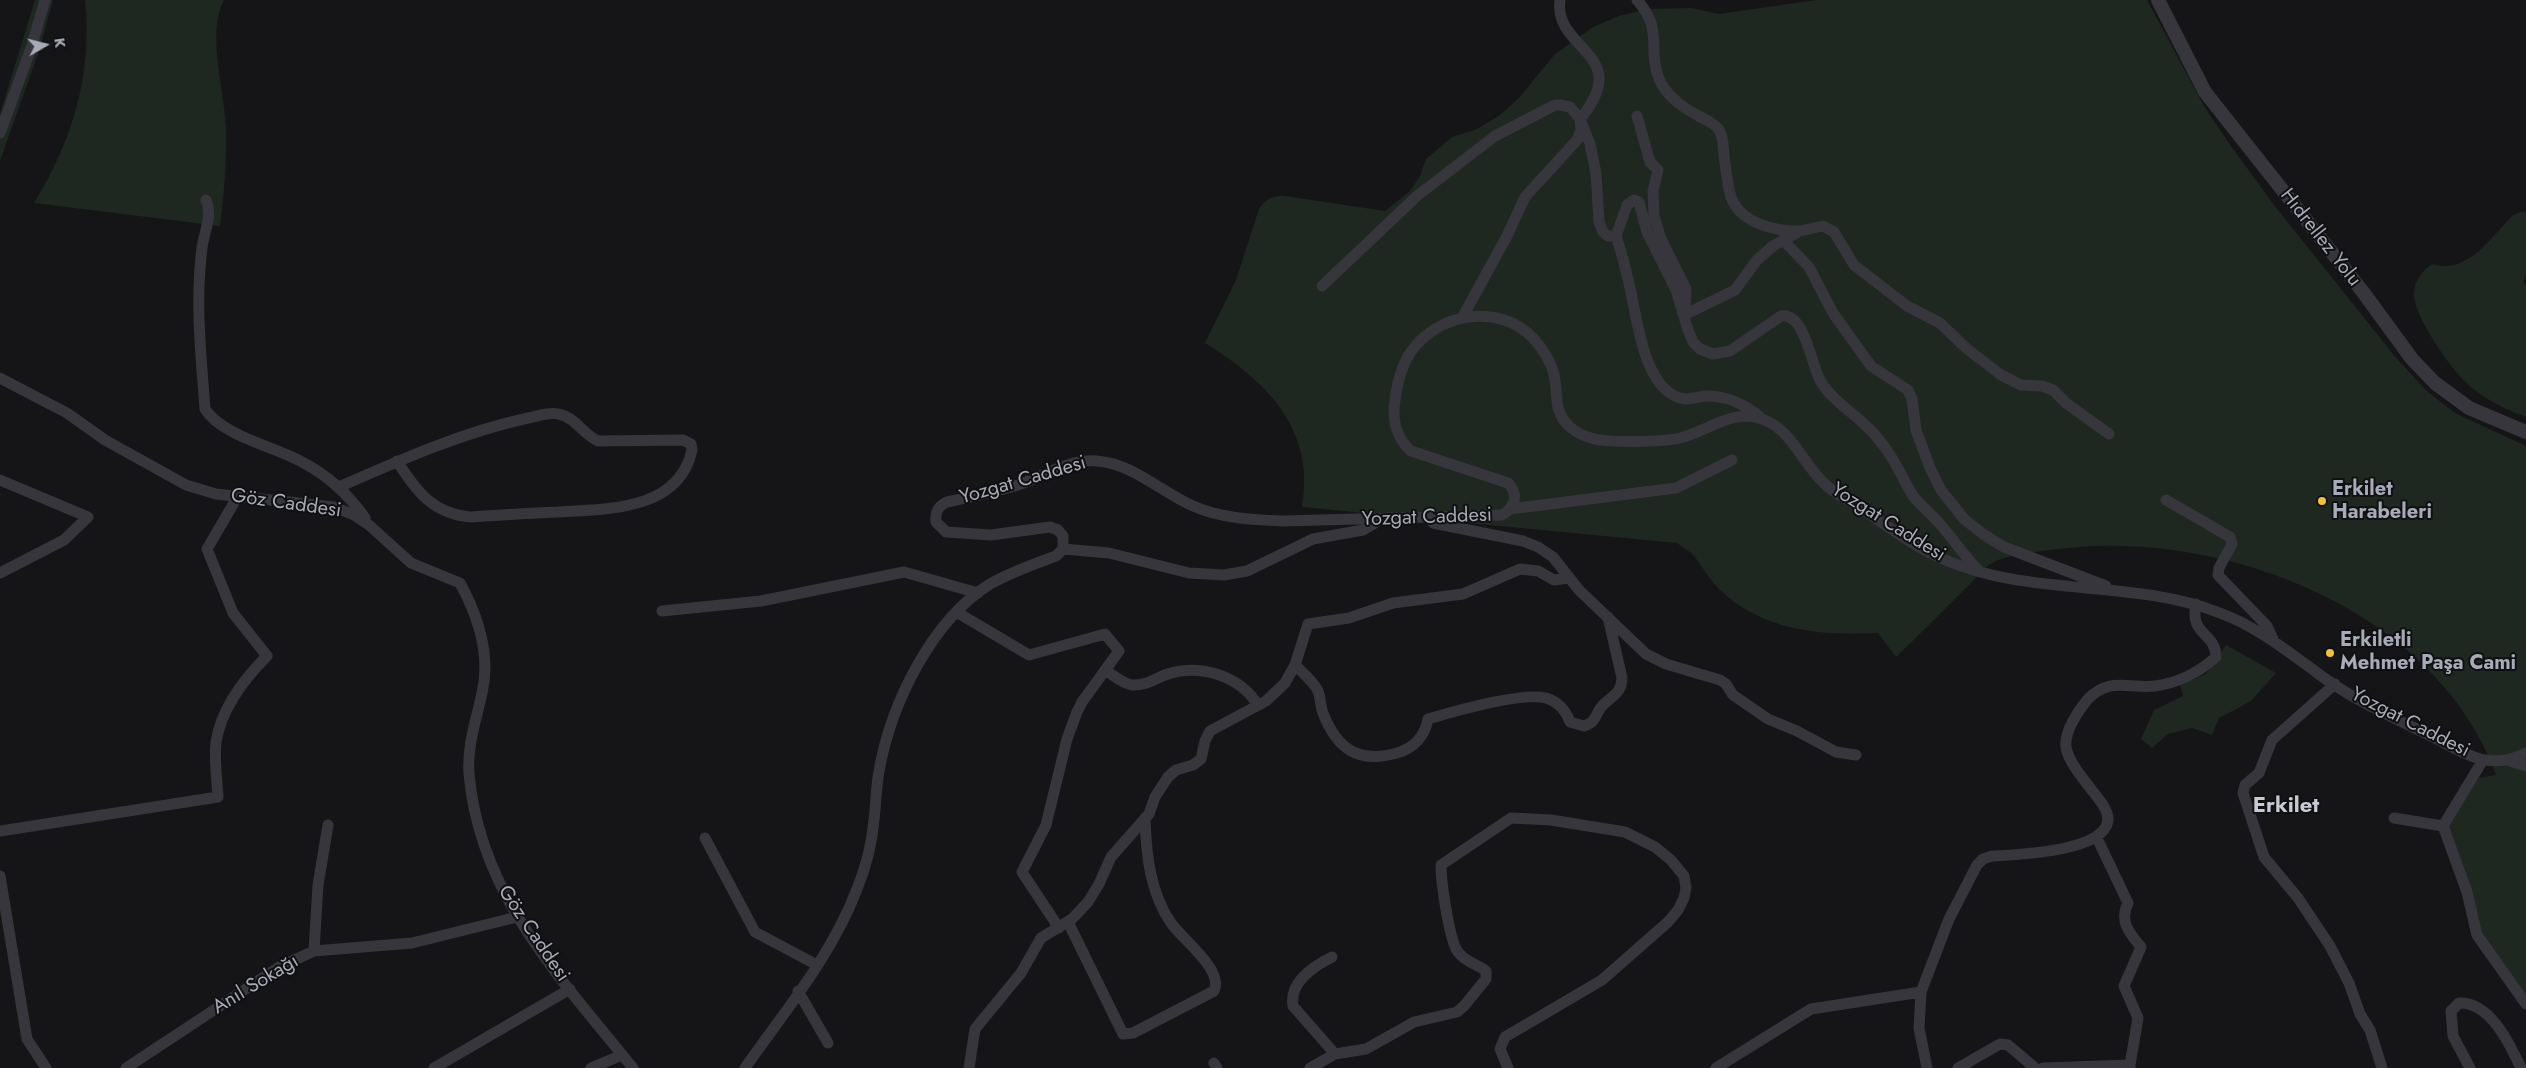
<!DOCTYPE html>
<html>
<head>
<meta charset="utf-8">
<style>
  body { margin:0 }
  #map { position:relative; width:2526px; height:1068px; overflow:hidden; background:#151517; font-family:Jost,sans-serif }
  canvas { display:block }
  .north { position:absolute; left:20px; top:20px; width:50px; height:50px; -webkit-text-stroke:4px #101012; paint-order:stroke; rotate:82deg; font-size:14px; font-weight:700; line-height:20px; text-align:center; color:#a7aab7 }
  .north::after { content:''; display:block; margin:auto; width:18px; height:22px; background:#a7aab7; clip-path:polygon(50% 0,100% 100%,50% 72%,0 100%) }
</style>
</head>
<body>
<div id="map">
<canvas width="2526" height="1068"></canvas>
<div class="north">K</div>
</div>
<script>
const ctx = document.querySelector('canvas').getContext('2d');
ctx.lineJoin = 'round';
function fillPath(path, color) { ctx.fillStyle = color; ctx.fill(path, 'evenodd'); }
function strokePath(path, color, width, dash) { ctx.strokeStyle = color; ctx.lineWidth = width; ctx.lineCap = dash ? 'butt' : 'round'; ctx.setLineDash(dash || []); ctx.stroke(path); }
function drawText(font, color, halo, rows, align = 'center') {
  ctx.font = font + ' Jost,sans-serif'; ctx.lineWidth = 4; ctx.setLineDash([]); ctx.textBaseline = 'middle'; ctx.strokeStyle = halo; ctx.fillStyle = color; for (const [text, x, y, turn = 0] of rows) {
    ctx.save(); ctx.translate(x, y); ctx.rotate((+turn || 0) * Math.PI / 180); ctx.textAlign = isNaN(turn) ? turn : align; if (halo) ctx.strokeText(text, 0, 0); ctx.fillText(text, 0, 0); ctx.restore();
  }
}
fillPath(new Path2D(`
  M35 0H53L39 51 0 161V114Z
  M85 0H224C206 34 225 91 226 130 227 162 224 194 220 226L34 203C72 142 93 73 85 0Z
  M1816 0H2147L2204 106 2228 142 2274 205 2397 359 2427 391 2455 413 2526 446V1006L2484 950 2446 824 2479 778 2496 775C2439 616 2238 535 2079 547 2060 549 2010 553 1994 562 1985 566 1976 578 1969 585 1945 609 1921 633 1896 657L1878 633C1821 636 1763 631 1720 590 1710 580 1703 568 1695 557 1690 551 1682 547 1677 543L1302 507C1316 429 1266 381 1205 343L1236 280 1259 209C1265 200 1273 195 1285 196L1385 211 1410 191 1420 176 1426 159 1452 137 1477 129 1500 115 1519 98 1554 55 1593 27 1619 16 1647 9 1691 8 1719 14Z
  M2521 212H2526V276L2523 283 2526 285V417C2507 410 2488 401 2472 388 2454 374 2412 315 2414 292 2415 280 2422 271 2432 264 2468 275 2490 238 2513 215Z
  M2226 645 2276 673 2251 701 2219 718 2212 735 2192 728 2168 734 2152 748 2141 739 2154 710 2183 696 2180 685 2206 674Z`), '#1f2721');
strokePath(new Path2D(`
  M1560 0C1553 51 1635 53 1580 119L1590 144 1596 173 1599 222 1603 232 1608 236H1616L1627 205 1634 200 1639 202 1647 232 1676 290 1688 330 1693 342 1700 349 1713 354 1730 351 1781 316C1805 312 1811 365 1821 382 1834 403 1859 416 1875 435 1893 455 1900 474 1913 496 1921 506 1931 514 1939 523 1953 538 1963 555 1978 570
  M1637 0C1664 30 1647 48 1659 79 1666 95 1682 107 1697 115 1705 120 1714 122 1719 130 1724 138 1723 147 1724 156 1726 169 1727 184 1731 197 1740 223 1774 231 1799 231
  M1637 116 1650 162 1658 170 1653 191 1654 216 1661 239 1686 289 1685 309
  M0 133 31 48 45 0
  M206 200C213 216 204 232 202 248 195 302 201 355 205 409 221 435 275 447 302 462 327 475 349 495 365 518
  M1616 236C1622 253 1626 270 1630 288 1637 318 1644 394 1685 399 1691 399 1698 397 1704 396 1725 395 1745 404 1760 417
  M1783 240 1809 267 1833 313 1871 366 1908 390 1912 399 1916 430 1930 468 1941 490 1964 519 1983 534 2004 547 2106 586
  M1322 286 1417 196 1495 136 1555 105H1560L1570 107 1580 119 1581 129 1578 139 1525 197 1507 236 1462 318
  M1684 315 1735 290 1757 260 1773 246 1800 231 1823 226 1834 232 1854 265 1907 306 1940 323 1966 348 2001 375 2021 385 2042 386 2053 390 2066 403 2109 434
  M0 378 67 413 105 440 186 485 216 494 334 507 354 515 369 525 411 563 460 583C478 616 491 655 482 693 476 721 467 745 469 774 480 896 560 977 633 1068
  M0 480 88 517 64 540 0 573
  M339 487C400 460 463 432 528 418 538 416 549 412 558 414 576 417 582 434 598 441L683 440 691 444 692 450C679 511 607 509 558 512 529 513 500 515 471 517 433 514 416 491 397 461
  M2166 500 2230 537 2232 544 2219 568 2218 575 2267 626 2273 639
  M1510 509 1676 488 1732 460
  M1433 523 1523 541 1538 547 1553 557 1579 590 1646 654 1666 664 1720 680 1726 684 1733 695 1768 719 1797 731 1836 752 1856 755
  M1063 549 1109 553 1189 573 1224 575 1247 571 1313 539 1363 530 1380 520
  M662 611 761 601 904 572 978 593
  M958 613 1029 655 1105 634 1119 651 1082 702 1077 712 1067 739 1046 825 1022 872 1059 928
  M1295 665C1302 672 1314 682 1318 691 1321 698 1320 706 1323 713 1337 749 1358 764 1397 753 1414 748 1425 736 1428 719 1455 711 1521 692 1546 698 1559 702 1566 711 1570 722L1584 726C1597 722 1595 714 1602 706 1612 696 1622 693 1622 678L1608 617
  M1105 670C1113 675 1123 684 1132 685 1145 686 1154 679 1165 675 1199 663 1239 675 1258 705
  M2335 684 2272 740 2259 773 2245 785 2243 793 2264 857 2298 898 2330 946 2349 983 2360 1014 2370 1030 2382 1068
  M2483 760 2443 826 2467 892 2477 935 2526 1004
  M2510 761 2526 766
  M2394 818 2443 826
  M0 831 218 797C217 780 214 760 216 742 221 710 244 679 267 656L233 613 207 549 238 496
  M705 838 755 932 817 965
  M2097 838 2128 903C2119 921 2129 933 2141 947L2124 986 2138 1018 2130 1065
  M0 876 27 1039 46 1068
  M1068 922 1123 1034 1133 1033 1214 991C1224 970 1183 940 1171 923 1150 893 1146 853 1145 818
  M314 951 318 885 328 825
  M798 991 828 1043
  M1335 1054 1366 1049 1414 1022 1457 1012 1464 1006 1486 979V971C1477 964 1465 962 1458 952 1449 940 1441 881 1441 865L1511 818 1551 820 1625 832 1655 847 1671 860 1684 876 1686 888 1684 898 1678 910 1668 922 1602 980 1505 1037 1500 1049 1508 1068
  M1214 1063 1217 1068
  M126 1068 279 967 314 951 412 943 517 917
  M434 1068 570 989
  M591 1068 622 1055
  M745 1068C785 1011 832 955 857 889 866 867 872 843 874 820 876 804 876 787 879 771 891 704 931 621 990 584 1011 572 1034 564 1056 556L1063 549V536L1058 530 1050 527 991 535 946 532 936 522C935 512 938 506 947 502 971 497 995 492 1018 485 1044 476 1069 459 1097 461 1134 464 1161 492 1193 506 1220 518 1253 520 1283 521L1502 515C1515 508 1519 494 1508 483L1411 451C1396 438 1392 419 1395 400 1397 384 1401 367 1410 353 1437 313 1498 302 1533 338 1542 348 1551 361 1554 375 1559 395 1552 411 1570 427 1577 433 1585 437 1595 439 1611 443 1663 442 1680 438 1709 431 1734 406 1767 421 1792 432 1804 465 1824 483 1833 493 1847 499 1859 507 1886 525 1913 546 1943 559 2031 598 2131 578 2220 613 2257 627 2285 649 2316 672 2351 699 2394 718 2433 737 2449 745 2468 757 2485 760 2501 762 2512 760 2526 753
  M969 1068 975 1029 1021 973 1041 938 1072 919 1088 902 1099 884 1111 857 1149 814 1155 797 1168 777 1176 770 1193 765 1201 759 1205 741 1210 731 1266 701 1285 683 1295 665 1308 624 1349 618 1393 603 1463 594 1520 569 1538 571 1554 580 1569 578
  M1310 1068 1335 1054 1293 1006C1289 982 1314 966 1332 957
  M1716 1068 1811 1009 1921 992
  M1927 1068 1919 1028 1921 992 1949 919 1977 865 1983 859 1992 856C2016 855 2133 851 2103 805 2093 790 2068 764 2066 747 2064 732 2078 711 2087 700 2110 676 2128 689 2155 686 2178 683 2198 673 2216 657 2216 632 2189 636 2196 604
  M1958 1068 2000 1044 2008 1045 2035 1068
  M2043 1068 2130 1065V1068
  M2470 1068 2453 1036 2451 1011 2459 1003C2491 1002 2510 1045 2521 1068`), '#36363c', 11);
strokePath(new Path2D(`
  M2158 0 2205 92 2363 292 2412 359 2435 383 2469 408 2526 432`), '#36363c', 14);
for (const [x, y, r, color] of [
  [2322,501,5,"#f4c130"],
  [2330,653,5,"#f4c130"]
]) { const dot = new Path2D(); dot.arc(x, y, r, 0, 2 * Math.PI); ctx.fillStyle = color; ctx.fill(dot); strokePath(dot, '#101012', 2); }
drawText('20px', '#a7aab7', '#101012', [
  ["Hıdrellez Yolu",2320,238,52],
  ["Yozgat Caddesi",1023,481,-16],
  ["Göz Caddesi",286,504,8],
  ["Yozgat Caddesi",1427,518,-2],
  ["Yozgat Caddesi",1888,523,32],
  ["Yozgat Caddesi",2410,723,27],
  ["Göz Caddesi",533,934,56],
  ["Anıl Sokağı",256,985,-31]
]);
drawText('bold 20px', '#a7aab7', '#101012', [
  ["Erkilet",2332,490],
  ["Harabeleri",2332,513],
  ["Erkiletli",2340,641],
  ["Mehmet Paşa Cami",2340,664]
], 'left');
drawText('bold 22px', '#c8cad3', '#101012', [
  ["Erkilet",2286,807]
]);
</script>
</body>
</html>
